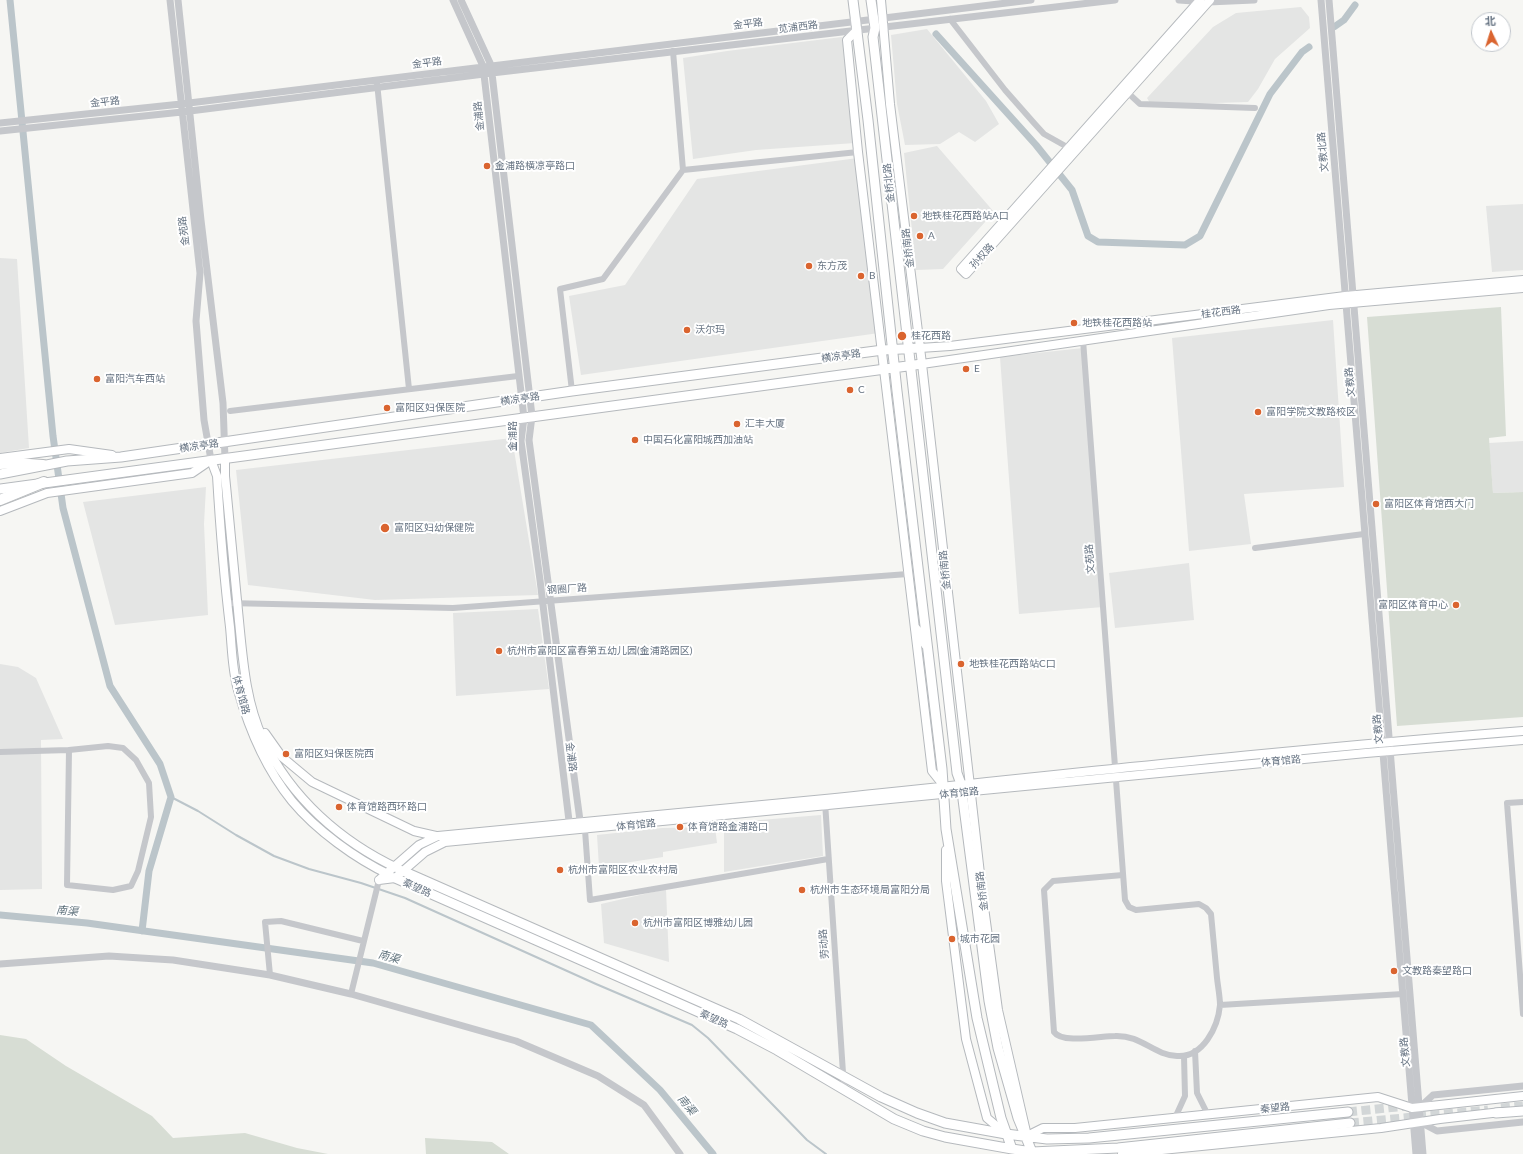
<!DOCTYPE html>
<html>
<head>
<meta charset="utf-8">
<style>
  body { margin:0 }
  #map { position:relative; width:1523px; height:1154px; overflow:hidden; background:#f6f6f3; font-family:Lato,"Noto Sans SC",sans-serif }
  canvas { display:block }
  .north { position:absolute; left:1471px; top:12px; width:40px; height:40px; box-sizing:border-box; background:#fff; border:1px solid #c2c7cd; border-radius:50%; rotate:356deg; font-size:11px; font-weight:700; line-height:16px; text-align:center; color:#677483 }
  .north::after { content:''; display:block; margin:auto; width:14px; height:18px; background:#da642f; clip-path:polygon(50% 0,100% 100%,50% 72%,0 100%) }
</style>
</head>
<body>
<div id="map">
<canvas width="1523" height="1154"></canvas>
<div class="north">北</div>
</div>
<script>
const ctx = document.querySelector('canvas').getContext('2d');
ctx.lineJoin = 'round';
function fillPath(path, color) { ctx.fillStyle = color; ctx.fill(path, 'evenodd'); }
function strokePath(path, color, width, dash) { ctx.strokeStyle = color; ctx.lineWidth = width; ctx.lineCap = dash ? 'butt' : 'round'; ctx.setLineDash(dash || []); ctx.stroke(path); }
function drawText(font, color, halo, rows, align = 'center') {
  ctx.font = font + ' Lato,"Noto Sans SC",sans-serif'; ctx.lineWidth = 4; ctx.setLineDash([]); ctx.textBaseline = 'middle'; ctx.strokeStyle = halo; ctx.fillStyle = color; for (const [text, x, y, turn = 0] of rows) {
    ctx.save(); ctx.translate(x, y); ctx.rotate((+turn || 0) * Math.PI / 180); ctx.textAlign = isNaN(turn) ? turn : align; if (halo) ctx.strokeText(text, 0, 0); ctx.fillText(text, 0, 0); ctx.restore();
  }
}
fillPath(new Path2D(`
  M1301 7 1309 17 1310 28 1275 59 1258 89 1248 102 1151 105 1147 98 1213 27 1236 13Z
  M927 29 986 101 999 124 975 142 959 132 940 144 905 145 897 104 891 35Z
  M842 37 855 143 756 150 693 159 683 58 727 51Z
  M937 146 994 212 943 269 916 270 904 153Z
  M858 158 879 333 581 375 569 296 625 285 697 179Z
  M1523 204V270L1492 272 1486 206Z
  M0 258 17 259 29 448 0 453Z
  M1333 320 1344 487 1244 494 1251 544 1189 551 1172 338Z
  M1083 348 1103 607 1019 614 1000 357Z
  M512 438 538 595 375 600 248 585 236 470Z
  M1523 441V492L1493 493 1489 443Z
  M206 487 204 524 208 615 115 625 83 502Z
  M1189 563 1194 620 1115 628 1109 573Z
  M538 609 549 689 456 696 453 613Z
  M0 664 18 667 36 678 63 739 41 740 42 889 0 890Z
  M821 815 823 856 724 872V823Z
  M715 827 717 843 663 852V857L599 867 597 835 662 828Z
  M666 889 669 962 604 943 601 904Z`), '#e4e5e4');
fillPath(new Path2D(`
  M1501 307 1506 436 1489 438 1493 493 1523 492V717L1397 726 1367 317Z
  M0 1035 26 1039 66 1066 152 1116 173 1138 245 1133 297 1148 328 1154H0Z
  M425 1138 492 1142 509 1154H426Z`), '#d7ddd4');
strokePath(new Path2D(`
  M171 797 198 811 236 835 274 856 309 869 361 883 405 898 596 984 692 1025 708 1038 807 1140 826 1154`), '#bbc5ca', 2);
strokePath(new Path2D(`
  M10 0 53 436 63 508 110 686 160 764 171 797 149 871 142 931
  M1334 27 1344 20 1355 5
  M936 34 1036 145 1072 190 1088 236 1098 242 1185 245 1200 236 1270 94 1302 52 1309 47
  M0 915 87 923 373 963 591 1025 660 1090 713 1154`), '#bbc5ca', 7);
strokePath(new Path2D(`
  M1501 1108 1523 1106
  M1348 1112 1406 1106
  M1350 1123 1488 1110`), '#d2d6d7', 9, [9, 4.5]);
const secondary = new Path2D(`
  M881 0 890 104 922 364 983 900 998 1010 1027 1136 1043 1128H1075L1378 1097 1412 1108 1523 1096
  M1200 0 961 269 966 274 1210 0
  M857 30 847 40 858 152 932 771 944 786
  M920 348 950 346 1345 296 1523 280
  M922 364 1329 305 1523 288
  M0 458 69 449 112 455
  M225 459V476C230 524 234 572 239 621 243 661 246 703 263 739 291 798 341 842 399 869
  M0 511 47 493 192 473 211 460 217 476C220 526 224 577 230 627 232 647 232 670 238 690 249 729 266 769 292 801 316 830 356 859 390 875
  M265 733 282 757 312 782 414 831 436 836
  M946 850V881L966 1039 987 1118 1006 1134
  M379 880 419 845 438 836C567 824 696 812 825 799 1058 775 1290 749 1523 731
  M379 880 395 878 425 852 445 842 1366 753 1523 740
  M1122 1154 1381 1128 1440 1119 1501 1112`);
const primary = new Path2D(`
  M853 0 868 120 897 391 942 769 946 829 977 1018 1001 1118 1012 1149
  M871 0 875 28 873 37 957 773 961 784 989 1001 998 1048 1018 1118 1032 1152
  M0 474 67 461 121 457 572 391 883 350 920 348
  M0 489 922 364
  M916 629 926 645
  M403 871 739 1019 881 1097 917 1113 945 1123 1006 1134 1047 1139 1089 1138 1348 1112
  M395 878 737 1029 777 1050 894 1119 923 1131 945 1137 1012 1149 1032 1152 1118 1148 1350 1123
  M1496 1113 1523 1111`);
const trunk = new Path2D(`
  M0 464 15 463 43 465
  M0 500 44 482`);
strokePath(secondary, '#b5b9bd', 10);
strokePath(primary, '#b5b9bd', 11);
strokePath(trunk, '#b5b8bb', 12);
strokePath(new Path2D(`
  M950 19 1005 90 1034 123 1044 134 1069 148
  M377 83 409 389
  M1127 92 1140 104 1255 108
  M683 170 858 152
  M1083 340 1125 900 1129 907 1136 910 1199 904 1206 908 1211 914C1213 936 1215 957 1217 978 1218 987 1220 997 1220 1005 1218 1027 1203 1058 1177 1056 1153 1055 1142 1035 1115 1036 1101 1036 1062 1044 1054 1032L1044 890 1053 881 1123 875
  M572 391 560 289 603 279 683 170 673 51
  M230 411 518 376
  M1255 548 1364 534
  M227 603 453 608 908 574
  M0 752 69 750 67 885 113 890 131 886 138 871 151 817 149 783 136 760 123 748 108 746 69 750
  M825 802 844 1088
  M1523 802 1507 803 1523 1014
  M585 830 590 900 828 859
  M270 975 265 922 281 921 363 941
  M351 994 379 880
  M1220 1005 1403 994
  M1195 1051 1197 1093 1208 1115
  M1175 1118 1185 1096 1184 1056`), '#c5c7cb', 6);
strokePath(new Path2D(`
  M170 0 200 273 196 321 204 420 211 460
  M178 0 201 220 223 403 225 459
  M453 0 483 66 524 418 521 441 540 580 570 829
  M461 0 491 65 532 416 529 440 581 828
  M1179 0 1208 2 1254 0
  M1321 0 1416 1154
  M1329 0 1423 1154
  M0 123 181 104 1031 0
  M0 131 182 112 492 73 1115 0
  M0 964 109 956 173 960 270 975 351 994 516 1041 598 1076 644 1105 680 1154
  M1419 1108 1433 1095 1523 1086
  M1420 1122 1437 1131 1523 1122`), '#c5c7cb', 7);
strokePath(secondary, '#fff', 8);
strokePath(primary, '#fff', 9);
strokePath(trunk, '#fff', 10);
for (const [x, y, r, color] of [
  [487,166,4,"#da642f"],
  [914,216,4,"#da642f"],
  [920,236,4,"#da642f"],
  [809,266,4,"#da642f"],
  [861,276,4,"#da642f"],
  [1074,323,4,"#da642f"],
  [687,330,4,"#da642f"],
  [902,336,5,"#da642f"],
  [966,369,4,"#da642f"],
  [97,379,4,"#da642f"],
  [850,390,4,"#da642f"],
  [387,408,4,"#da642f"],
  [1258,412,4,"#da642f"],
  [737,424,4,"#da642f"],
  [635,440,4,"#da642f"],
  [1376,504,4,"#da642f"],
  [385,528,5,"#da642f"],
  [1456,605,4,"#da642f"],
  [499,651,4,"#da642f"],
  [961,664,4,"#da642f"],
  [286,754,4,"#da642f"],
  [339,807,4,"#da642f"],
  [680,827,4,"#da642f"],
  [560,870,4,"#da642f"],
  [802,890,4,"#da642f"],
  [635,923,4,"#da642f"],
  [952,939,4,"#da642f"],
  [1394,971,4,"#da642f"]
]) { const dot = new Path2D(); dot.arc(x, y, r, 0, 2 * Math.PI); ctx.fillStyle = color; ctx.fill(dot); strokePath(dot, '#fff', 1.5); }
drawText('10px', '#677483', '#fff', [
  ["金平路",748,24,-7],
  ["苋浦西路",798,27,-7],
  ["金平路",427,63,-7],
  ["金平路",105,102,-6],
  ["金浦路",479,116,-96],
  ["文教北路",1323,152,-95],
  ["金桥北路",889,183,-96],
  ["金苑路",184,231,-97],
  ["金桥南路",908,248,-97],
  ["孙权路",982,256,-48],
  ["桂花西路",1221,312,-7],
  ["横凉亭路",841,356,-8],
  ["文教路",1350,382,-95],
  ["横凉亭路",520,399,-8],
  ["金浦路",513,436,-90],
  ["横凉亭路",199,446,-8],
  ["文苑路",1090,559,-94],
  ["金桥南路",945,570,-96],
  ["钢圈厂路",567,589,-4],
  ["体育馆路",241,695,75],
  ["文教路",1378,729,-95],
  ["金浦路",571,757,83],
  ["体育馆路",1281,761,-5],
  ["体育馆路",959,793,-6],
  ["体育馆路",636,825,-6],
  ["秦望路",417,888,24],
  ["金桥南路",982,891,-97],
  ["劳动路",824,944,-94],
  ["秦望路",714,1019,24],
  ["文教路",1405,1052,-95],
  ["秦望路",1275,1108,-6]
]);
drawText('10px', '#677483', '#fff', [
  ["金浦路横凉亭路口",495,166],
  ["地铁桂花西路站A口",922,216],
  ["A",928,236],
  ["东方茂",817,266],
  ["B",869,276],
  ["地铁桂花西路站",1082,323],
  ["沃尔玛",695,330],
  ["桂花西路",911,336],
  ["E",974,369],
  ["富阳汽车西站",105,379],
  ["C",858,390],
  ["富阳区妇保医院",395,408],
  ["富阳学院文教路校区",1266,412],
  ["汇丰大厦",745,424],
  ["中国石化富阳城西加油站",643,440],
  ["富阳区体育馆西大门",1384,504],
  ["富阳区妇幼保健院",394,528],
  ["富阳区体育中心",1448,605,"right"],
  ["杭州市富阳区富春第五幼儿园(金浦路园区)",507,651],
  ["地铁桂花西路站C口",969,664],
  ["富阳区妇保医院西",294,754],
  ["体育馆路西环路口",347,807],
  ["体育馆路金浦路口",688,827],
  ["杭州市富阳区农业农村局",568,870],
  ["杭州市生态环境局富阳分局",810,890],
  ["杭州市富阳区博雅幼儿园",643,923],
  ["城市花园",960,939],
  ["文教路秦望路口",1402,971]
], 'left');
drawText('italic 11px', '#63757f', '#fff', [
  ["南渠",67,911,5],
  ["南渠",389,957,15],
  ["南渠",687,1105,51]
]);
</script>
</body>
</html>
